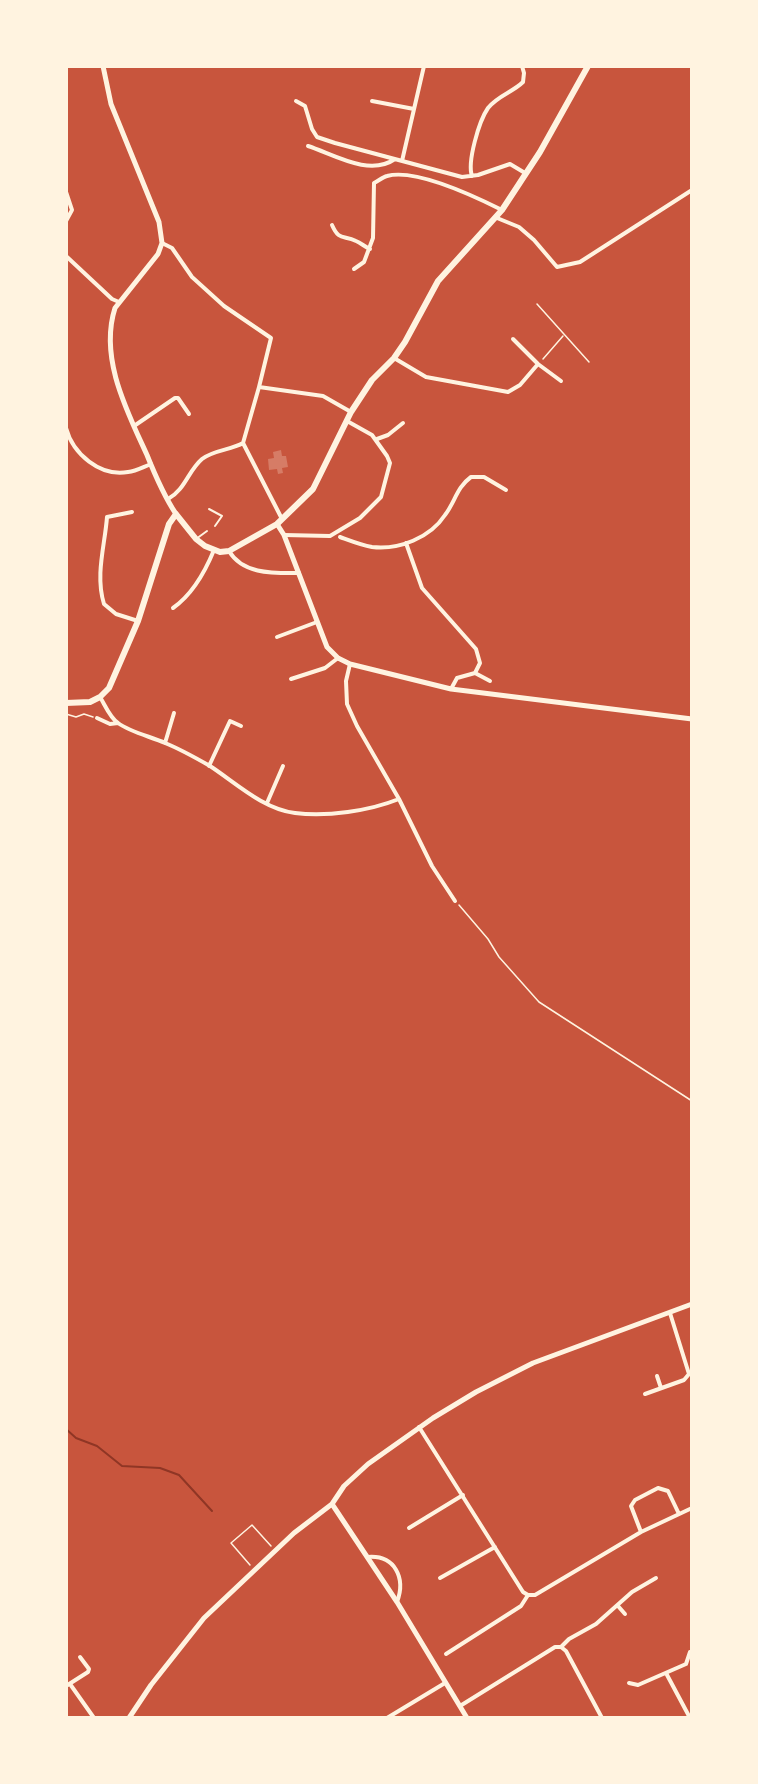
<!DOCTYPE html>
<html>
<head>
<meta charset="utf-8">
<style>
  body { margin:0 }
  #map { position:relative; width:758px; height:1784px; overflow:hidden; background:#c8553d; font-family:Cabin,sans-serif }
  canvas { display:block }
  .frame { position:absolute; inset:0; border:68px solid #fff3e0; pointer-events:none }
</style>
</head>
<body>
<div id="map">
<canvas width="758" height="1784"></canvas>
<div class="frame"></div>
</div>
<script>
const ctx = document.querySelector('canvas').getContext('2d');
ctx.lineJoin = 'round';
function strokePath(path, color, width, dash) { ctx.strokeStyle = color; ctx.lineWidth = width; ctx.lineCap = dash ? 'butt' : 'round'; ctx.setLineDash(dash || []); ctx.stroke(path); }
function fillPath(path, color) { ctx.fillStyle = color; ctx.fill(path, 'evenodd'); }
strokePath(new Path2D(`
  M66 1429 76 1438 97 1446 122 1466 160 1468 179 1475 212 1511`), '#8f3625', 2);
fillPath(new Path2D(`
  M281 450 282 456H286L288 467 282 468 283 473 278 474 277 469 269 470 268 459 274 458 273 452Z`), '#d67c66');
strokePath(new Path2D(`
  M537 304 589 362
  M543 359 563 336
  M66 714 76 717 84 714 93 717
  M459 905 488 939 499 957 539 1002 692 1101
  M250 1565 231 1543 252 1525 271 1546`), '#fff3e0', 1.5);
strokePath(new Path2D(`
  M209 509 222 516 215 526
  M196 539 207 531`), '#fff3e0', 2);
strokePath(new Path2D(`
  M296 101 305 106 312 129 317 137 335 143 462 177 478 175 510 164 525 173
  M372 101 414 109
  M308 146C333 154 369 177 395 159
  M402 161 424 66
  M472 176C467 162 479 121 488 108 497 96 513 92 523 82L524 73 522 66
  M66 192 72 210 66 221
  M497 218 519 227 534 240 557 267 580 262 692 190
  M332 225C339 241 343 235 356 241 361 243 365 247 370 249
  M162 243 172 248 192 277 224 306 271 338 259 387
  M66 256 112 299 119 302
  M354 269 364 262 373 238 374 183C378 181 383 177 387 176 416 168 476 197 502 210
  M513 339 538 364 561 381
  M394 358 426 377 508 392 520 385 538 364
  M134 426 175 398H178L189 414
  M66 428C73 454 100 477 128 472 136 471 143 467 151 464
  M377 439 388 435 403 423
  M168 499C185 490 188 471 202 459 213 450 231 450 243 443
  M132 512 107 517C105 545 95 575 104 604L116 614 138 621
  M282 519 243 443 259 387 323 396 351 412
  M284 535 330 536 360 518 381 497 390 463 387 456 372 435 347 421
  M340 537C351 541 361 545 372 547 399 550 430 538 445 515 455 502 457 487 471 477H484L506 490
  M406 543 422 588 476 649 480 663 475 673 457 678 451 689
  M229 551C243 575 275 573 299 573
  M173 608C193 594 205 572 214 550
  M277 637 317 622
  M350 664 346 681 347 704 357 726 399 799 432 866 455 901
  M475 673 490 681
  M291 679 325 668 338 658
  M100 697C105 705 110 718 118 723 130 732 152 737 165 743 180 749 196 758 210 766 236 783 263 809 295 813 327 817 369 811 399 799
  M97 718 110 724 118 723
  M165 743 174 713
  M209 766 230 721 241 726
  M267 803 283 766
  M657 1376 661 1388
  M645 1394 684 1380 689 1374 670 1313
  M419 1427 523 1592 528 1595
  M409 1528 463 1495
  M641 1532 631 1506 635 1500 658 1488 668 1491 679 1514
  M368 1557C395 1555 406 1578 397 1602
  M440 1578 495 1547
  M618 1606 625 1614
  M561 1647 569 1639 596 1624 632 1592 656 1578
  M446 1654 521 1606 528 1595H535L641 1532 692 1508
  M666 1673 690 1718
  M629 1683 638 1685 686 1664 690 1652
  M70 1684 94 1718
  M66 1686 88 1672 89 1669 80 1657
  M460 1706 555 1647H561L566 1651 602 1718
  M387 1718 445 1683`), '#fff3e0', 4);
strokePath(new Path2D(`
  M103 66 111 104 159 222 162 243 158 254 115 308C99 358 127 411 147 455 155 475 164 496 176 514
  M277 524 284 535 327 647 338 658 350 664 451 689 692 719
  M332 1504 397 1602 467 1718
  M129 1718 151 1685 204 1618 294 1533 332 1504 344 1486 368 1464 433 1418 476 1392 533 1363 692 1304`), '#fff3e0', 5);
strokePath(new Path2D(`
  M66 703 90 702 100 697 109 688 138 621 169 524 176 514 196 539 205 546 220 552 229 551 277 524 313 489 351 412 372 380 394 358 405 342 438 281 502 210 540 152 588 66`), '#fff3e0', 6);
</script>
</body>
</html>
